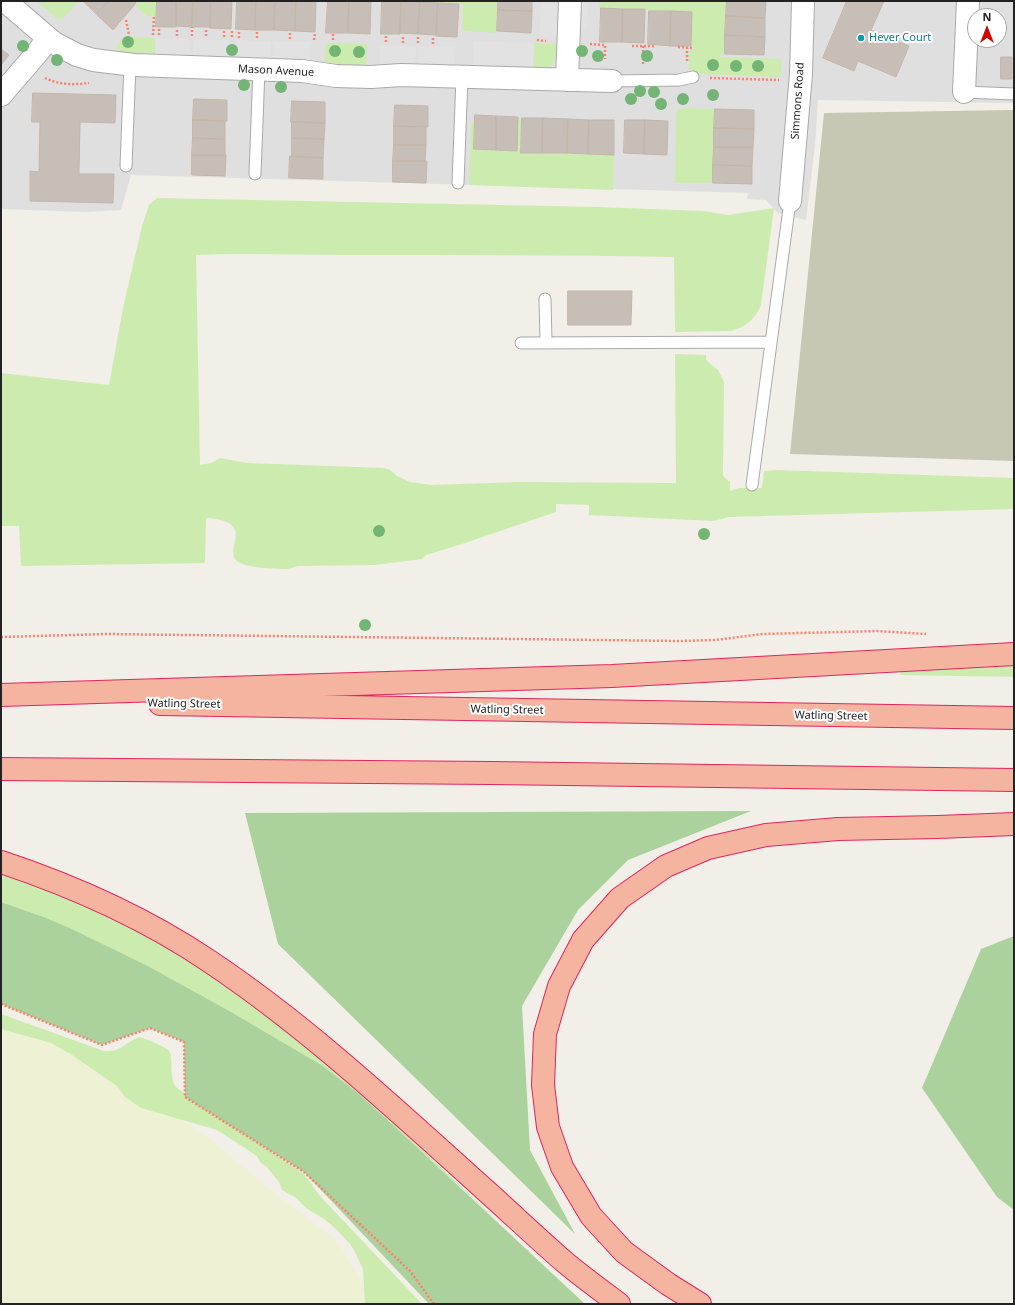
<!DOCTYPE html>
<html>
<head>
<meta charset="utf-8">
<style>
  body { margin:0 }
  #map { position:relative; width:1015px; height:1305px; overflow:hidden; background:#f2efe8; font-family:"Noto Sans",sans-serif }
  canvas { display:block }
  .frame { position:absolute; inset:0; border:2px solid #222; pointer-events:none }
  .north { position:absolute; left:967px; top:8px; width:40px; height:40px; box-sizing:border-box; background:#fff; border:1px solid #a7a7a7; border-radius:50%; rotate:0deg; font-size:11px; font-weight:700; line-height:16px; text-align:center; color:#222 }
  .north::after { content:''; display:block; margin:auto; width:14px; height:18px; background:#d30500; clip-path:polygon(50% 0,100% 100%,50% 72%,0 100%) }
</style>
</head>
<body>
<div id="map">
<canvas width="1015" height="1305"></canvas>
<div class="frame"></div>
<div class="north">N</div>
</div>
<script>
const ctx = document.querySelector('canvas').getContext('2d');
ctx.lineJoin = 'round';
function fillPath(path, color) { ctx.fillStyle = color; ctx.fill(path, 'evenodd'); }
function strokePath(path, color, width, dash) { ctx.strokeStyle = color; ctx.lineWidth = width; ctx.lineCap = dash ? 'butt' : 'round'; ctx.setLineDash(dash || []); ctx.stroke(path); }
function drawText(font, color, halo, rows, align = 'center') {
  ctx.font = font + ' "Noto Sans",sans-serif'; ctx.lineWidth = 4; ctx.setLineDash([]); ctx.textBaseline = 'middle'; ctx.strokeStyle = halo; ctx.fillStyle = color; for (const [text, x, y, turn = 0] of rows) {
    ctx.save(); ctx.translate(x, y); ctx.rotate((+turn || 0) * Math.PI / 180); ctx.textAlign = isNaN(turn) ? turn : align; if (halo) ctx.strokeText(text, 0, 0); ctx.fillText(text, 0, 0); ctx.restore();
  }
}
fillPath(new Path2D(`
  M1 1H1014V103L818 100 815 145 806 220 778 213 766 200 747 199 748 193 131 175 121 210 85 212 1 209ZM975 16H999V40H975Z`), '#e0dfdf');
fillPath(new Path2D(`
  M1014 110V461L790 454 824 113Z`), '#c7c7b3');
fillPath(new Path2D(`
  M1 1011 200 1131 282 1199 336 1240 363 1282 365 1304H1Z`), '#eef1d4');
fillPath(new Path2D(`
  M36 1H79L62 19 59 20Z
  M134 1H157L156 17 147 16 135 5 136 3Z
  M394 1H498L497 33 464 31 462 28 463 4Z
  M599 1H727L725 54H720L719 57 781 59V77L695 74 689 72V50L696 49 694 47 691 46 692 12 602 8 599 10Z
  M131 37 155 38V53H122L119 49H116L115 51 119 42Z
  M326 43 367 44 366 67 364 69 329 65V62H325Z
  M534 43 559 44C556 62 553 70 533 69Z
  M683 108 715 109 713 183H675L676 114 680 109Z
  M518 117 522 118 521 153 614 155 613 190 469 185 471 123H475L474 149 517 151Z
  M157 198 598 207 703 211 728 215 774 208 761 305C756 319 744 328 730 331L675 332 674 258 672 257C564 255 456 255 348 255 297 255 246 253 196 255L200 465 211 463 220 458 247 463 384 468 390 470 397 476 410 482 431 485 518 482 676 483 675 354 706 355V360L718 370 724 382 723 470V476L730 482V491L739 488H762L764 471 776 470 1014 478V509L729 517 714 521 589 515V505L556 504V512L459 545 426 555 422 559 374 565 298 566C293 567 290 569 286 569 275 569 245 568 237 561 223 549 258 521 206 518L205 563 21 566 19 526H1V373L109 385 123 308 142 226 149 205Z
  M1014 664V677L901 675 900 674 901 672Z
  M1 873 47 889 109 916 159 942 236 991 343 1075 522 1244 359 1094 323 1066 233 1013 148 966 72 929 44 917 1 902Z
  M1 1014 104 1051C121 1053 126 1041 140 1037 146 1039 166 1047 169 1051 174 1060 168 1078 177 1088L304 1174 320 1196 422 1304H365L363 1269 355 1252 350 1244 336 1229 324 1219 306 1208 296 1198 282 1190 279 1182 267 1167 260 1162 257 1156 217 1130 141 1108 125 1097 117 1086 69 1053 51 1043 1 1029Z`), '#cbecae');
fillPath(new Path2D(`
  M751 811 628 860 578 910 522 1006 530 1150 575 1234 278 944 245 813Z
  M1 902 44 917 72 929 148 966 233 1013 323 1066 359 1094 407 1138 585 1304H429L304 1172 185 1097 184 1042 150 1028 102 1045 1 1004Z
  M1014 936V1210L997 1197 922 1088 981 949Z`), '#abd29c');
fillPath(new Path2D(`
  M579 1H588L587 27 579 33Z
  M541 3 560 4 559 37 540 36Z
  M155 38 190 39 189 58 155 57Z
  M193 39 228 40 227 59 193 58Z
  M237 40 271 41V60H236Z
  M275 41 310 42 309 61 275 60Z
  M473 41 534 43 533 69 473 67Z
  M380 45 416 46 415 65 380 64Z
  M419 46 455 47 454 66 419 65Z`), '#e2e2e2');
const building = new Path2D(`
  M83 1H109L97 14Z
  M109 1H134L136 3 113 30 97 15Z
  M157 1H176V27H156Z
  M176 1H193L192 27 176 26Z
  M193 1H211L210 27H192Z
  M211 1H232L231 29 210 28Z
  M237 1H256L255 30 236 29Z
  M256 1H275L274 30H255Z
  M275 1H296L295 31 274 30Z
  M296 1H316L315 32 295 31Z
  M328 1H349L348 33H326Z
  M349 1H371L370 34 348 33Z
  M382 1H401L400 34H381Z
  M401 1 420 2 418 34 400 33Z
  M498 1H532V11L498 10Z
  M727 1H766L765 18 726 16Z
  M847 1H884L871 30 909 46 896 77 858 61 854 71 823 58Z
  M420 2 438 3 436 35 418 34Z
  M438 3 459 4 457 37 436 36Z
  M601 8 623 9 622 42H600Z
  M623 9H645L644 43 622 42Z
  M498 10 532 11 531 33 497 31Z
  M649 11H671L670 46 648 44Z
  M671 11 692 12 691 46H670Z
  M726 16 765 18V37L725 35Z
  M725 35 765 37 764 55 725 54Z
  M1 49 9 55 1 65Z
  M1001 57H1012V79H1001Z
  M33 93 116 95 115 123 80 122 79 174H114L113 203 30 201V171L39 172 40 122H32Z
  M194 99 227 100V121L193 120Z
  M292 101 325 102V123L291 122Z
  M395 105 428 106V127L394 126Z
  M715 109 754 110V129L714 128Z
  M475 115 496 116V150L474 149Z
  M496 116 518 117 517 151 496 150Z
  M522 118H543L542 153H521Z
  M543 118 568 119 567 153H542Z
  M568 119 589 120 588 154 567 153Z
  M193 120 225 121V139L193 138Z
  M589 120H614V155L588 154Z
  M625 120H645L644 154 624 153Z
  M645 120 668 121 667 155 644 154Z
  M292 122 325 123 324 139 292 138Z
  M394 126 426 127V145H394Z
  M714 128 754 129 753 147H714Z
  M193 138 225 139V155H192Z
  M292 138 324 139 323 158 292 157Z
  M394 145H426L425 161H393Z
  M714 147H753L752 166 713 165Z
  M192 155H226L225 176 192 175Z
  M290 156 323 158V179L289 178Z
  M393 161H427L426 183 393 182Z
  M713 165 752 166V184L713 183Z
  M568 291H632L631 325H568Z`);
fillPath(building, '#c7bfb7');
strokePath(building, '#c4b6aa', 1);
const service = new Path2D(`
  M612 81 679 80 693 77
  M964 92 1014 94
  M126 166 130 64
  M255 174 259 69
  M458 183 462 77
  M545 299 546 342
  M521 343 771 342
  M752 485 790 201`);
const minor = new Path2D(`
  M5 1 54 43 77 55 93 60 134 65 302 71 336 76 371 77 401 75 612 81
  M567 80 570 1
  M964 92 968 1
  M1 95 38 52 48 38
  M790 201 801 74 803 1`);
const trunk = new Path2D(`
  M1 695 612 676 1014 654
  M160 704 1014 718
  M1 769 491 773 1014 780
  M1 862C73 886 145 918 209 961 308 1027 396 1110 484 1189 512 1214 539 1240 567 1264 584 1278 602 1291 619 1304
  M700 1304 668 1284 624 1252 591 1216 562 1167 548 1127 543 1085 545 1034 559 986 583 940 620 898 666 866 708 848 766 835 838 829 938 827 1014 824`);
strokePath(service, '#a9a9a9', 13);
strokePath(minor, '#a9a9a9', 24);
strokePath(trunk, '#e12460', 24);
strokePath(new Path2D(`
  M126 20 129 35
  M153 35 154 17
  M159 35V28
  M177 36V28
  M192 36V27
  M206 36V28
  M224 37V30
  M232 37V30
  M239 38V30
  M257 38V31
  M290 39V32
  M314 40 315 33
  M333 40V33
  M537 40 546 41
  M386 42V35
  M403 43V36
  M418 43V36
  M433 44V36
  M590 44 605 45V59
  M632 46H654
  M643 46V64
  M678 47 692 48
  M687 61V47
  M45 78C59 85 75 85 89 83
  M710 78 779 80
  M1 637 107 634 680 641 715 640 762 634 878 631 926 634
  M1 1004 102 1045 150 1028 184 1042 185 1097 304 1172 410 1271 434 1304`), '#fe806d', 2.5, [2, 2]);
strokePath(service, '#fff', 11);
strokePath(minor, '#fff', 22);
strokePath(trunk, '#f4b4a0', 22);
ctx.fillStyle = '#72b574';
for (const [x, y] of [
  [128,42],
  [23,46],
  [232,50],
  [335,51],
  [582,51],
  [359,52],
  [598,56],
  [647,56],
  [57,60],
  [713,65],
  [736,66],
  [758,66],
  [244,85],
  [281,87],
  [640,91],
  [654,92],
  [713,95],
  [631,99],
  [683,99],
  [661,104],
  [379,531],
  [704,534],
  [365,625]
]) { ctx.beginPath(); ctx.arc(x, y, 6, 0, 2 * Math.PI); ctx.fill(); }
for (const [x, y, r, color] of [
  [861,38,4,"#0f9aa8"]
]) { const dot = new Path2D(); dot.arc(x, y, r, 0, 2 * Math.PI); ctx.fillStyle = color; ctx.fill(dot); strokePath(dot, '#fff', 1.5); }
drawText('11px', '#0d838f', '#fff', [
  ["Hever Court",869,38]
], 'left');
drawText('11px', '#222', '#fff', [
  ["Mason Avenue",276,71,3],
  ["Simmons Road",798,101,-86],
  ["Watling Street",184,704,1],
  ["Watling Street",507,710,1],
  ["Watling Street",831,716,1]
]);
</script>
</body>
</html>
